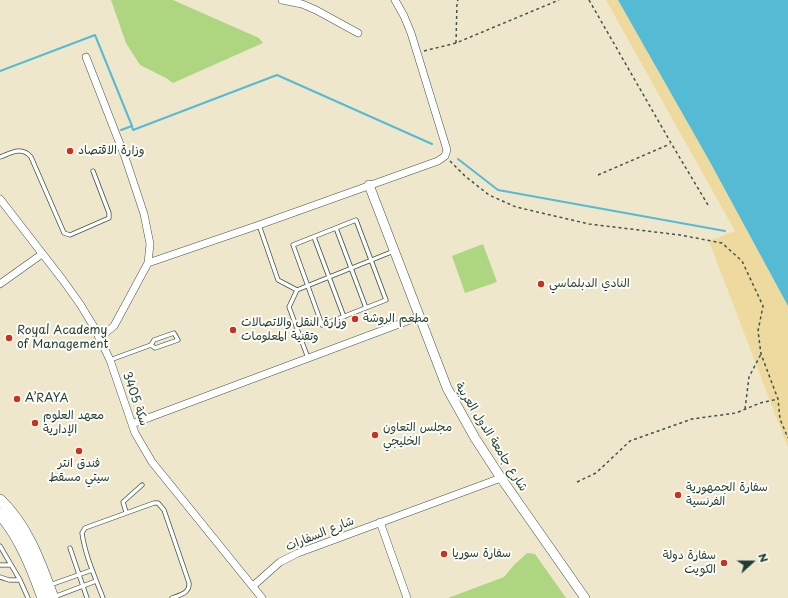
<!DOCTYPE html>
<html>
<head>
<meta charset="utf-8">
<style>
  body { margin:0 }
  #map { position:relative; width:788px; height:598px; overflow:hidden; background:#efe7cb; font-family:"Playpen Sans",sans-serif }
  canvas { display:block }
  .north { position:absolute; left:732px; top:542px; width:40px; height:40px; -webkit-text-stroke:3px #fdfcf7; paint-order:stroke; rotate:69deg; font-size:11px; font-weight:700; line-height:16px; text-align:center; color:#1f3d34 }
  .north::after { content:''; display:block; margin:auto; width:14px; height:18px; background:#1f3d34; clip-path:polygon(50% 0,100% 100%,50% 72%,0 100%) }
</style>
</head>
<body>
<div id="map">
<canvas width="788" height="598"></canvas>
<div class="north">N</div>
</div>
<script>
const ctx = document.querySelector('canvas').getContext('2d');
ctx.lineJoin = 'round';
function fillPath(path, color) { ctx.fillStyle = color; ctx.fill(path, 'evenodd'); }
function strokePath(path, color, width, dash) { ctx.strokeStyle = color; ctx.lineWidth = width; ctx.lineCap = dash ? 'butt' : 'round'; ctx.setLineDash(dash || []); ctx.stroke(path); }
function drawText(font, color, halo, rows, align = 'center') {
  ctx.font = font + ' "Playpen Sans","Playpen Sans Arabic",sans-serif'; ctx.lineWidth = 4; ctx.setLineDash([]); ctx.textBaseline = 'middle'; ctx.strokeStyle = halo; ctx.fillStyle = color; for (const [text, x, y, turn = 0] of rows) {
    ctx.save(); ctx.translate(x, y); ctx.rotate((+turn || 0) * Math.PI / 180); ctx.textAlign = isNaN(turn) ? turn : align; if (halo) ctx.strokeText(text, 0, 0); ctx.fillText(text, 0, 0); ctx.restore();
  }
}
fillPath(new Path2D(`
  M111 0H173L259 38 263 43 173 83 166 78 140 65 126 43Z
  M483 244 497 282 465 293 452 256Z
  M527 553 535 554 566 598H448L504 577 514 565Z`), '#aed680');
fillPath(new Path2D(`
  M606 0H618L710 162 788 306V448L709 241 735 231Z`), '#eeda9e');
fillPath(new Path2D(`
  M618 0H788V306L710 162Z`), '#55bad3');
strokePath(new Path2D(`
  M0 71 95 35 132 126
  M121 130 132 126 133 130 277 75 432 144
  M458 159 498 190 725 231`), '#55bad3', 2);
const service = new Path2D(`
  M0 157C11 153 22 146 31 157L64 233 70 235 109 218V213L93 171
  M356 220 386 300 322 325 293 245Z
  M259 225 278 280 297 290
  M336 228 366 308
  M314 237 344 317
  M308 358 289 307 297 290 394 251
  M110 360 151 345 155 348 178 340 174 333 154 340 151 345
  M126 512 123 502 142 485
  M0 546 20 580 28 598
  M70 548 87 598
  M0 565H11
  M0 577 9 580H20
  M50 585 92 570
  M54 597 96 581
  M103 598C95 577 85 555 82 533L85 528 154 503H158L164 510 189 583C190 593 180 595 172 598`);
const minor = new Path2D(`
  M282 0 302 4 316 10 358 33
  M86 57 125 157 144 214 150 244 148 263
  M0 199 62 279 80 304 94 327 110 360 135 433 152 462 262 598
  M0 284 42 254
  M99 338 114 326 148 263 259 225 438 161 445 156 447 150 411 33 404 16 395 0
  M132 424 418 317
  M380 522 407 598
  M253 586 280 562 298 553 501 478`);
const tertiary = new Path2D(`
  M369 185 447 388 475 438 501 478 585 598`);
const primary = new Path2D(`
  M0 500C28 527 40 563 53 598
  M0 514C21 539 32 568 43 598`);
strokePath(service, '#3e564b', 5);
strokePath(minor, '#3e564b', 8);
strokePath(tertiary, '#3e564b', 10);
strokePath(primary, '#3e564b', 12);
strokePath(new Path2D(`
  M589 0 671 143 708 205
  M456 43 457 2 458 0
  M424 51 456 43 559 0
  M450 161 465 176 489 195 516 207 589 224 680 235 722 243 742 261 763 306 758 331 761 354 778 399 780 419 788 438
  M598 175 670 144
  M745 409 749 377 761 354
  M577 482 596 473 630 441 692 419 736 413 760 403 778 399`), '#3e564b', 1.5, [3, 3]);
strokePath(service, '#fff', 3.5);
strokePath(minor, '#fff', 7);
strokePath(tertiary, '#fff', 9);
strokePath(primary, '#fff', 11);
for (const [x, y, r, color] of [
  [70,151,4,"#c8321e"],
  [541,284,4,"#c8321e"],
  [355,319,4,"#c8321e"],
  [233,330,4,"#c8321e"],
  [9,338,4,"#c8321e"],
  [17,399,4,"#c8321e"],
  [35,423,4,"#c8321e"],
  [375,435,4,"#c8321e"],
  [79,451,4,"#c8321e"],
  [678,495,4,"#c8321e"],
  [444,554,4,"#c8321e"],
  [724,563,4,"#c8321e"]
]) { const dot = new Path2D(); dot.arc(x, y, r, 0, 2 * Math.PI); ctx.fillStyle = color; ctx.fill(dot); strokePath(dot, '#fdfcf7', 1.5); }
drawText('12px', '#1f3d34', '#fdfcf7', [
  ["وزارة الاقتصاد",78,151],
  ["النادي الدبلماسي",549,284],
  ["مطعم الروشة",363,319],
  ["وزارة النقل والاتصالات",241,323],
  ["وتقنية المعلومات",241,337],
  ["Royal Academy",17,331],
  ["of Management",17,345],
  ["A’RAYA",25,399],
  ["معهد العلوم",43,416],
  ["الإدارية",43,430],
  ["مجلس التعاون",383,428],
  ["الخليجي",383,442],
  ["فندق انتر",79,464,"center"],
  ["سيتي مسقط",79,478,"center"],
  ["سفارة الجمهورية",686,488],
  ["الفرنسية",686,502],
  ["سفارة سوريا",452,554],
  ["سفارة دولة",716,556,"right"],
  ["الكويت",716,570,"right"]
], 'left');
drawText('12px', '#1f3d34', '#fdfcf7', [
  ["سكة 3405",135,399,71],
  ["شارع جامعة الدول العربية",491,437,58],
  ["شارع السفارات",320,534,-22]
]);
</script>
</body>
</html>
